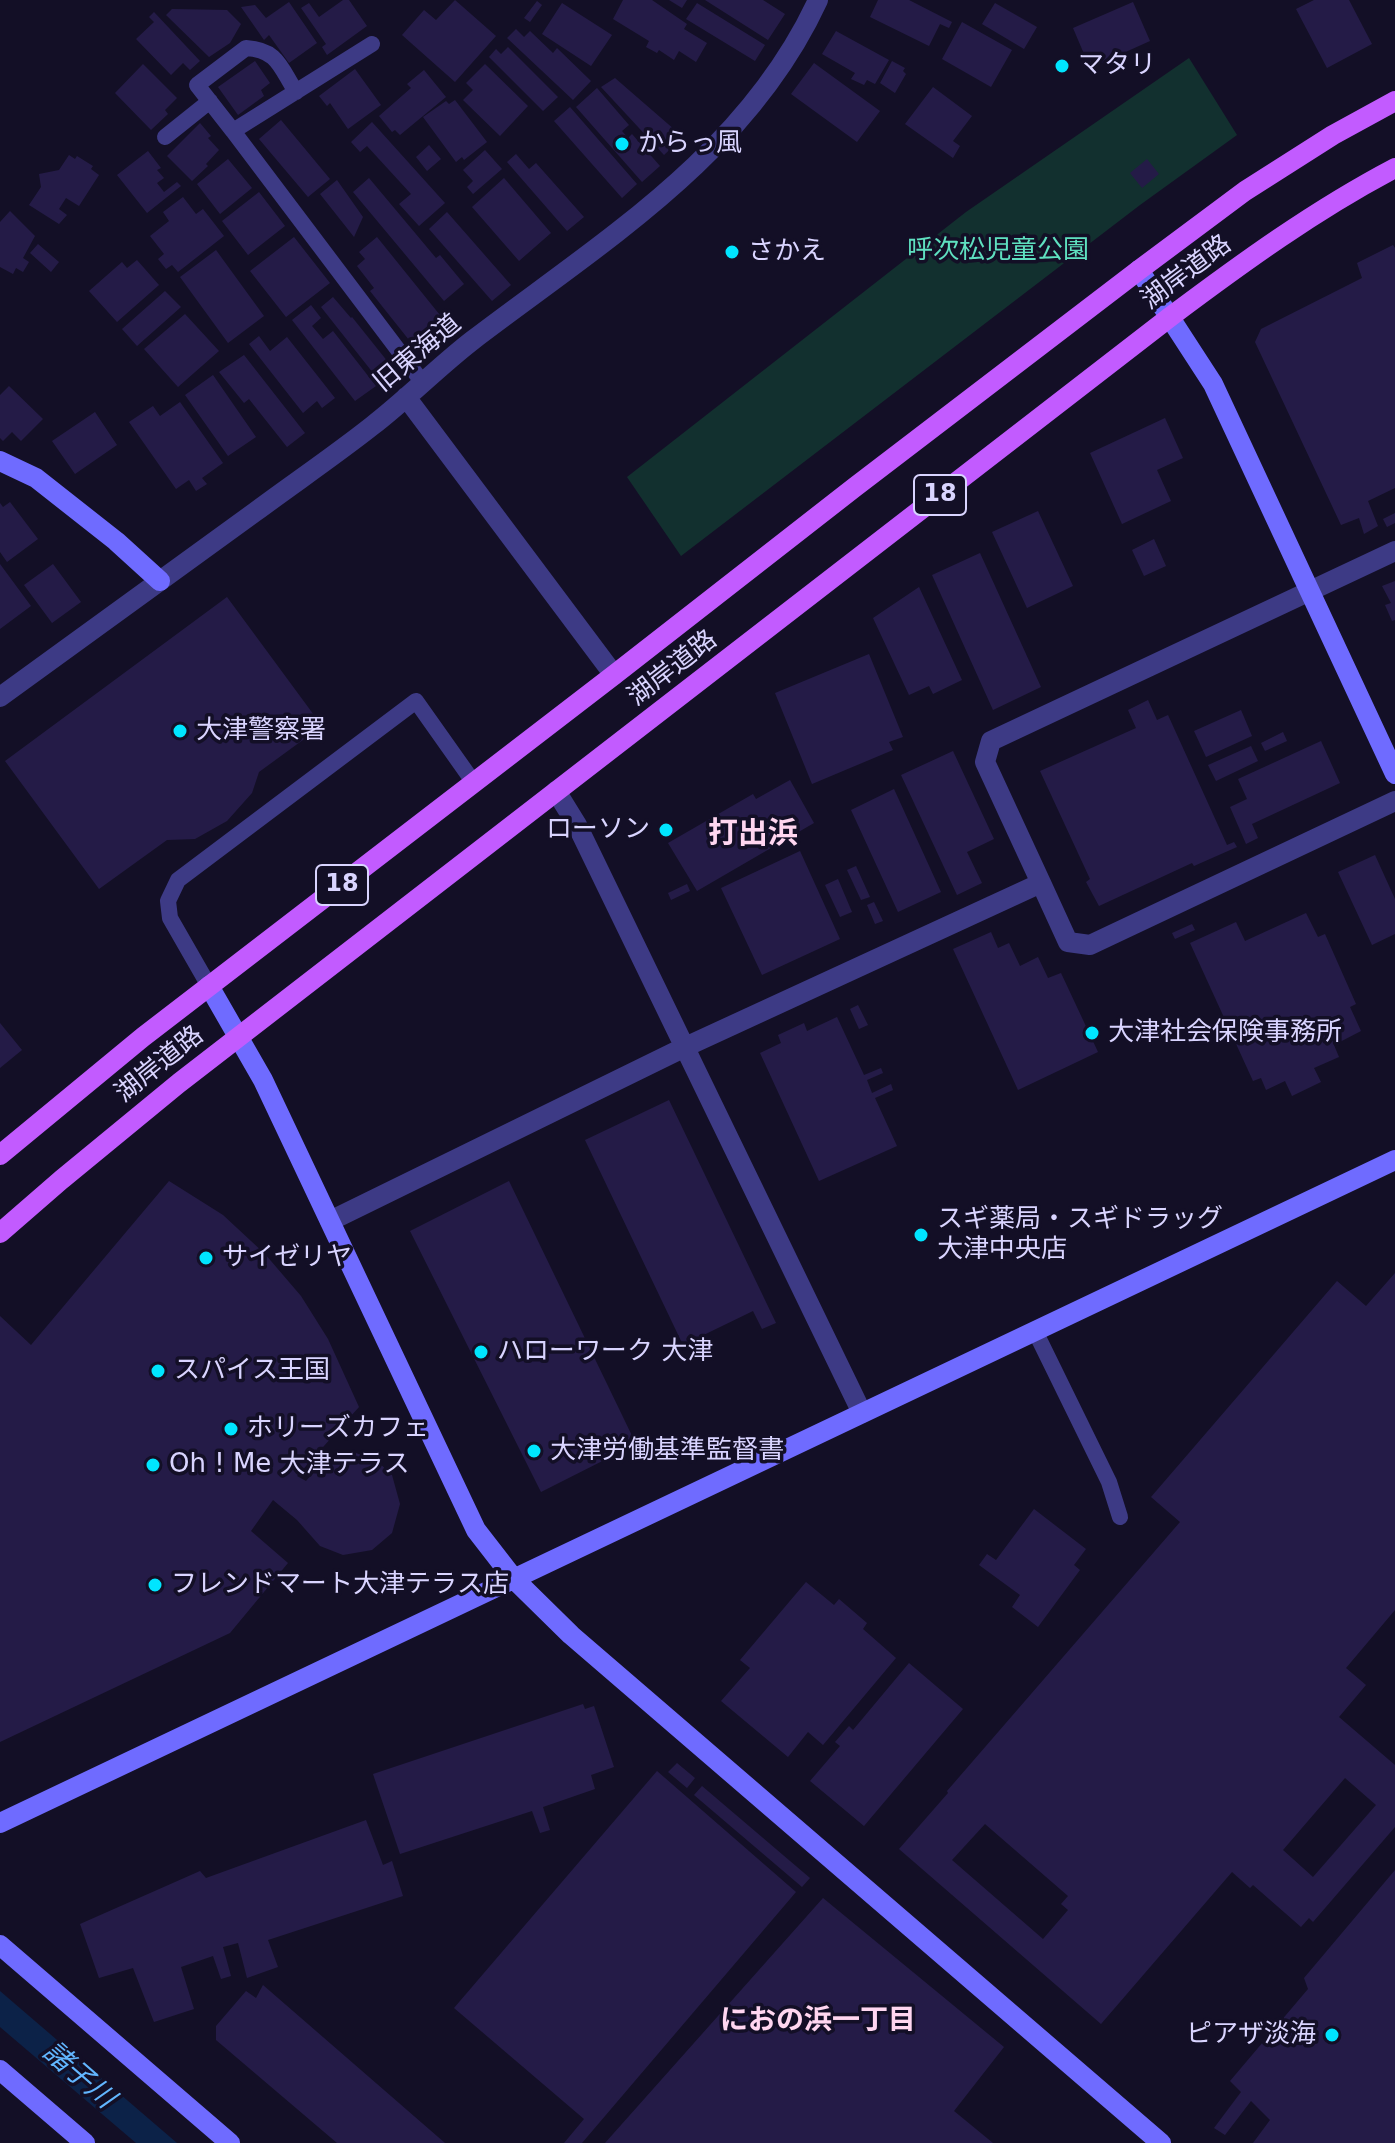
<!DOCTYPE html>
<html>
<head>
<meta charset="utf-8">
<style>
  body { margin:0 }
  canvas { display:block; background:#130f26 }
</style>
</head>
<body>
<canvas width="1395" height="2143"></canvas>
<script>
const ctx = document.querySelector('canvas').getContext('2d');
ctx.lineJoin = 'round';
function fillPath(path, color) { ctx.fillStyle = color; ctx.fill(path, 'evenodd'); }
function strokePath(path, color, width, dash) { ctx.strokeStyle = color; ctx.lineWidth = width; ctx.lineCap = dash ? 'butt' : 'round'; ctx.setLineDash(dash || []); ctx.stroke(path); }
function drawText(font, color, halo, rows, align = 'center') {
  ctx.font = font + ' "DejaVu Sans","Noto Sans JP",sans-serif'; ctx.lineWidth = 7; ctx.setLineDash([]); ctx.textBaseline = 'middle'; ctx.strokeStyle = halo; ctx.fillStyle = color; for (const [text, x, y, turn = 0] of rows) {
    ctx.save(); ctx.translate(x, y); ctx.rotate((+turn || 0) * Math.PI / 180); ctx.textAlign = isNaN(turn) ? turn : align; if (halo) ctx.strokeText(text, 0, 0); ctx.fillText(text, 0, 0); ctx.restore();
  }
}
fillPath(new Path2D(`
  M1189 58 1237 135 1140 205 681 556 627 477 966 212Z`), '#12302f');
fillPath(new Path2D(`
  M0 1991 177 2143H136L0 2027Z`), '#0c2248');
fillPath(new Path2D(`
  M343 0H349L367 26 327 55 322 47 326 44 301 8 309 3 319 17Z
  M455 0 496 36 455 82 402 35 424 10 436 20Z
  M623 0H652L687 24 684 29 707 43 696 62 679 51 674 60 659 50 657 53 646 47 649 41 613 19Z
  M669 0H687L682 8Z
  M705 0H763L785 14 768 40Z
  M878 0H909L952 22 949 28 940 24 929 46 870 17Z
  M1314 0H1349L1372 44 1327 68 1296 9Z
  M537 1 542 5 530 22 524 18Z
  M289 2 317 43 289 63 269 35 264 40 241 7 255 5 266 18Z
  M1133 2 1150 41 1090 68 1073 28Z
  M562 3 612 35 591 66 542 34Z
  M697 3 765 45 755 61 686 19Z
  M995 3 1037 27 1024 49 982 24Z
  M172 9 227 10 241 24 230 43 209 57 166 15Z
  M154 12 200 61 190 70 183 63 171 75 136 39 154 22 149 17Z
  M962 22 1012 50 991 87 942 59Z
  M516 29 524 37 530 31 553 53 557 48 591 81 573 100 507 38Z
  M836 31 889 60 875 84 867 80 864 85 851 79 855 73 822 54Z
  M508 47 558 97 543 111 489 57 496 49 501 54Z
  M255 61 270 83 261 90 264 96 238 115 218 87Z
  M892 61 905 68 903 71 906 74 895 93 880 83Z
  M814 63 880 111 857 142 791 94Z
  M143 64 177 98 165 110 168 114 151 130 115 93Z
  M485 64 528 106 500 136 463 100 473 90 466 83Z
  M355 69 381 105 348 129 330 103 327 106 319 96Z
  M424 70 446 97 400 135 395 130 392 132 379 116 411 88 407 84Z
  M615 78 683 137 664 155 601 87Z
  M933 87 972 116 953 141 960 146 953 158 905 124Z
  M597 88 629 125 622 131 628 138 632 134 660 166 642 182 576 107Z
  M455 100 487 142 464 160 462 157 456 162 423 117 446 101 449 104Z
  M570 107 637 184 622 198 554 121Z
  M281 120 330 179 308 197 259 139Z
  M372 122 445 203 419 226 399 204 411 194 367 146 360 152 351 142Z
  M200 123 211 136 208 138 219 150 206 164 208 166 192 181 167 156Z
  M429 145 441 159 427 171 416 157Z
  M485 150 502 169 473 194 467 187 473 181 463 170Z
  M148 151 161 168 157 170 164 178 157 183 164 192 177 182 181 186 147 213 117 175Z
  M516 154 529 169 536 163 584 217 567 231 507 162Z
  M69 155 75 159 77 156 93 166 91 169 99 175 79 206 66 198 59 209 67 215 59 224 29 205 41 187 39 174 59 170Z
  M228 159 252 188 220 214 197 184Z
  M1147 159 1159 174 1142 188 1130 173Z
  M369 178 436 258 440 255 464 284 444 301 353 192Z
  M504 178 551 233 519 261 472 207Z
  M337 180 363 217 354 237 320 194Z
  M259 192 285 226 248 255 222 221Z
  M183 197 196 214 203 209 224 236 178 272 172 265 166 269 158 259 164 254 150 236 169 221 163 212Z
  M10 211 35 236 23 258 29 262 23 272 16 268 13 274 0 267V222Z
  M447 212 511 285 492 301 429 229Z
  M294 237 330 283 286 317 250 271Z
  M377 237 452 330 434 344 426 334 413 345 370 291 374 288 357 266 365 259 359 252Z
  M38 244 59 262 51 272 30 253Z
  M1393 245 1395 248V488L1368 501 1378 526 1364 534 1359 518 1341 525 1255 342 1261 329 1362 278 1357 263Z
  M216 250 264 316 228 343 180 277Z
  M137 260 159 285 117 322 89 291 122 262 127 268Z
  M165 291 181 307 137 346 122 329Z
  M333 297 351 318 352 317 396 372 381 383 321 307Z
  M311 305 321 318 312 326 323 339 333 331 376 386 355 401 292 320Z
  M185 314 219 351 178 387 144 349Z
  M259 336 270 351 287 337 335 398 322 408 317 401 303 413 249 344Z
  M244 355 305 433 287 447 249 399 244 403 219 372Z
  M213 375 256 437 228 456 185 395Z
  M9 386 43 419 21 441 12 432 3 441 0 438V395Z
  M180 402 223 463 202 478 207 484 196 491 189 480 176 489 129 422 153 406 160 416Z
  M95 412 117 445 75 474 52 441Z
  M1165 418 1183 458 1157 470 1171 501 1122 524 1090 453Z
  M10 502 38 539 7 562 0 552V503L3 507Z
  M1038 511 1073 586 1027 608 992 532Z
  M1395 513V523L1387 527 1383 519Z
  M1154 539 1166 566 1144 576 1132 550Z
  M980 553 1041 687 993 710 932 575Z
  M0 564 31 606 0 629Z
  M53 564 81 602 52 623 24 585Z
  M1395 581V620L1392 621 1385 605 1391 603 1382 586Z
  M919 587 962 680 933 694 929 686 909 695 873 618Z
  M227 597 322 726 259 772 252 793 227 821 195 839 167 840 99 889 5 761Z
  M869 654 903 737 889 742 893 750 812 784 775 693Z
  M1148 700 1157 720 1168 715 1227 845 1234 842 1237 847 1194 866 1192 863 1099 906 1086 882 1090 879 1040 771 1136 728 1128 710Z
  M1241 710 1252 736 1206 757 1194 731Z
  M1283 732 1287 741 1265 751 1261 743Z
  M1321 741 1340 783 1252 824 1258 838 1246 844 1230 807 1247 799 1238 779Z
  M1251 746 1258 761 1216 781 1208 765Z
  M953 751 994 839 967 852 982 883 957 895 901 775Z
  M790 780 814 823 697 891 668 843 753 794 756 799Z
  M894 789 941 892 898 912 851 810Z
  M800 851 840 939 762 975 721 888Z
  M1375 855 1395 899V934L1372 945 1338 872Z
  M856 866 870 897 861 900 847 870Z
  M838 879 852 912 840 917 825 885Z
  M687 884 690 891 671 900 668 893Z
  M874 902 883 921 875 924 867 905Z
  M1306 913 1318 937 1325 934 1356 1004 1350 1007 1361 1031 1334 1045 1339 1057 1314 1068 1321 1082 1292 1096 1285 1081 1266 1090 1261 1078 1253 1081 1190 943 1236 922 1245 941Z
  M1192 924 1195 930 1175 939 1172 933Z
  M991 932 998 948 1009 943 1020 966 1038 957 1048 978 1061 973 1098 1052 1018 1090 953 949Z
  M858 1005 868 1025 859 1029 850 1009Z
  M837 1017 864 1075 881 1068 883 1073 867 1080 872 1093 891 1084 893 1090 875 1098 897 1146 819 1181 760 1053 781 1043 778 1035 804 1023 807 1031Z
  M0 1023 22 1050 0 1068Z
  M669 1100 776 1323 762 1329 753 1311 683 1345 585 1140Z
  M169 1181 223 1215 265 1254 301 1296 328 1339 359 1407 297 1476 306 1481 324 1460 356 1453 377 1461 392 1475 400 1504 392 1533 372 1550 343 1555 320 1546 297 1520 273 1500 251 1531 288 1563 230 1633 0 1742V1316L31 1345Z
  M509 1181 636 1444 541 1492 410 1231Z
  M1395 1273V1610L1346 1668 1366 1685 1339 1717 1395 1765V1827L1313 1922 1309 1918 1301 1927 1253 1885 1250 1888 1232 1872 1101 2024 899 1849 948 1793 947 1791 1180 1522 1151 1497 1337 1281 1366 1306ZM1345 1778 1376 1805 1313 1877 1283 1850ZM985 1824 1068 1896 1061 1904 1068 1910 1043 1939 952 1860Z
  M1034 1509 1086 1549 1074 1565 1080 1570 1038 1627 1012 1607 1020 1595 979 1565 987 1554 996 1560Z
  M806 1582 834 1605 839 1599 867 1623 863 1629 896 1658 823 1745 808 1732 788 1757 721 1701 750 1668 740 1660Z
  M909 1663 963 1709 864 1826 810 1781 840 1746 835 1742 849 1726 853 1730Z
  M583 1704 585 1709 594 1706 614 1767 591 1775 595 1789 543 1807 550 1830 540 1833 532 1811 400 1854 373 1774Z
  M677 1763 695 1778 687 1788 668 1772Z
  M657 1771 796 1892 582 2143H564L584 2119 454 2008Z
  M702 1786 810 1878 802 1887 694 1795Z
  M366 1820 383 1865 392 1861 403 1896 268 1940 278 1967 247 1978 238 1943 223 1947 231 1976 221 1979 213 1956 181 1967 194 2009 154 2022 133 1968 99 1978 80 1924 200 1871 206 1878Z
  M1395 1870V2143H1253L1270 2120 1251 2101 1225 2135 1214 2128 1241 2092 1230 2081 1308 1989 1304 1978Z
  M823 1898 1004 2047 954 2111 993 2143H605Z
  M263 1985 445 2143H337L216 2040V2026L246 1991 256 1998Z`), '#241b47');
strokePath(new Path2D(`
  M372 44 233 131 423 383
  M233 131 197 85 246 48C278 50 280 67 296 92
  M165 137 210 101
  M209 986 170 918 168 901 178 880 416 701 474 783
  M1035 1331 1109 1482 1120 1517`), '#3d3a85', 16);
strokePath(new Path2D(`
  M406 397 614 675
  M0 697C85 635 170 573 255 512 294 483 334 456 372 426 407 399 438 367 473 340 603 241 747 154 818 0
  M556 791 577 825 862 1413
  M1041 883 985 762 991 741 1395 551
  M330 1221 683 1048 1041 883 1068 942 1090 945 1395 801`), '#3d3a85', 20);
strokePath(new Path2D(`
  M1139 270 1213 384 1395 774
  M0 461 36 478 116 541 160 581
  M209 986 263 1080 476 1530 514 1579 571 1635 1161 2143
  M0 1823 1395 1160
  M0 1945 230 2143
  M0 2070 85 2143`), '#6f6bff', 20);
strokePath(new Path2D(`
  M0 1155 143 1037 614 675 855 487 1139 270 1245 191 1333 135 1395 101
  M0 1233 61 1180 179 1083 1170 317C1242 263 1315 210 1395 168`), '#c25bff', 20);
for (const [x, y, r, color] of [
  [1062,66,8,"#00e5ff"],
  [622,144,8,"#00e5ff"],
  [732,252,8,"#00e5ff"],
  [180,731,8,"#00e5ff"],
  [666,830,8,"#00e5ff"],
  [1092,1033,8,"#00e5ff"],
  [921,1235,8,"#00e5ff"],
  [206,1258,8,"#00e5ff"],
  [481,1352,8,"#00e5ff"],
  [158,1371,8,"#00e5ff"],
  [231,1429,8,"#00e5ff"],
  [534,1451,8,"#00e5ff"],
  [153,1465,8,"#00e5ff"],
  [155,1585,8,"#00e5ff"],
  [1332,2035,8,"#00e5ff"]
]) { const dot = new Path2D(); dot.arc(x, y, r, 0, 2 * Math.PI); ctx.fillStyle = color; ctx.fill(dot); strokePath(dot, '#130f26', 3); }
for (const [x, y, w] of [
  [940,495,52],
  [342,885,52]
]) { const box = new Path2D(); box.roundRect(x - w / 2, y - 20, w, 40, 6); ctx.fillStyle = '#130f26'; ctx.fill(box); strokePath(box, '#d9d4ff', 2); }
drawText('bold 24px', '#d9d4ff', null, [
  ["18",940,495],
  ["18",342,885]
]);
drawText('26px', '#d9d4ff', '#130f26', [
  ["マタリ",1078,66],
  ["からっ風",638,144],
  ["さかえ",748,252],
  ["大津警察署",196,731],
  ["ローソン",650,830,"right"],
  ["大津社会保険事務所",1108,1033],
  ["スギ薬局・スギドラッグ",937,1220],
  ["大津中央店",937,1250],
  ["サイゼリヤ",222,1258],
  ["ハローワーク 大津",497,1352],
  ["スパイス王国",174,1371],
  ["ホリーズカフェ",247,1429],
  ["大津労働基準監督書",550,1451],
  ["Oh ! Me 大津テラス",169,1465],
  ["フレンドマート大津テラス店",171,1585],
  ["ピアザ淡海",1316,2035,"right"]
], 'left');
drawText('26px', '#5fe0c0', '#130f26', [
  ["呼次松児童公園",998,251]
]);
drawText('26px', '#d9d4ff', '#130f26', [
  ["湖岸道路",1187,273,-37],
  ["旧東海道",418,354,-40],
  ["湖岸道路",673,669,-38],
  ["湖岸道路",160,1065,-39]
]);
drawText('bold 28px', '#ffd6f0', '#130f26', [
  ["におの浜一丁目",818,2022]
]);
drawText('italic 28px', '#62b6ff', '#130f26', [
  ["諸子川",78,2076,41]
]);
drawText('bold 30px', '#ffd6f0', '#130f26', [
  ["打出浜",753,835]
]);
</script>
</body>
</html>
